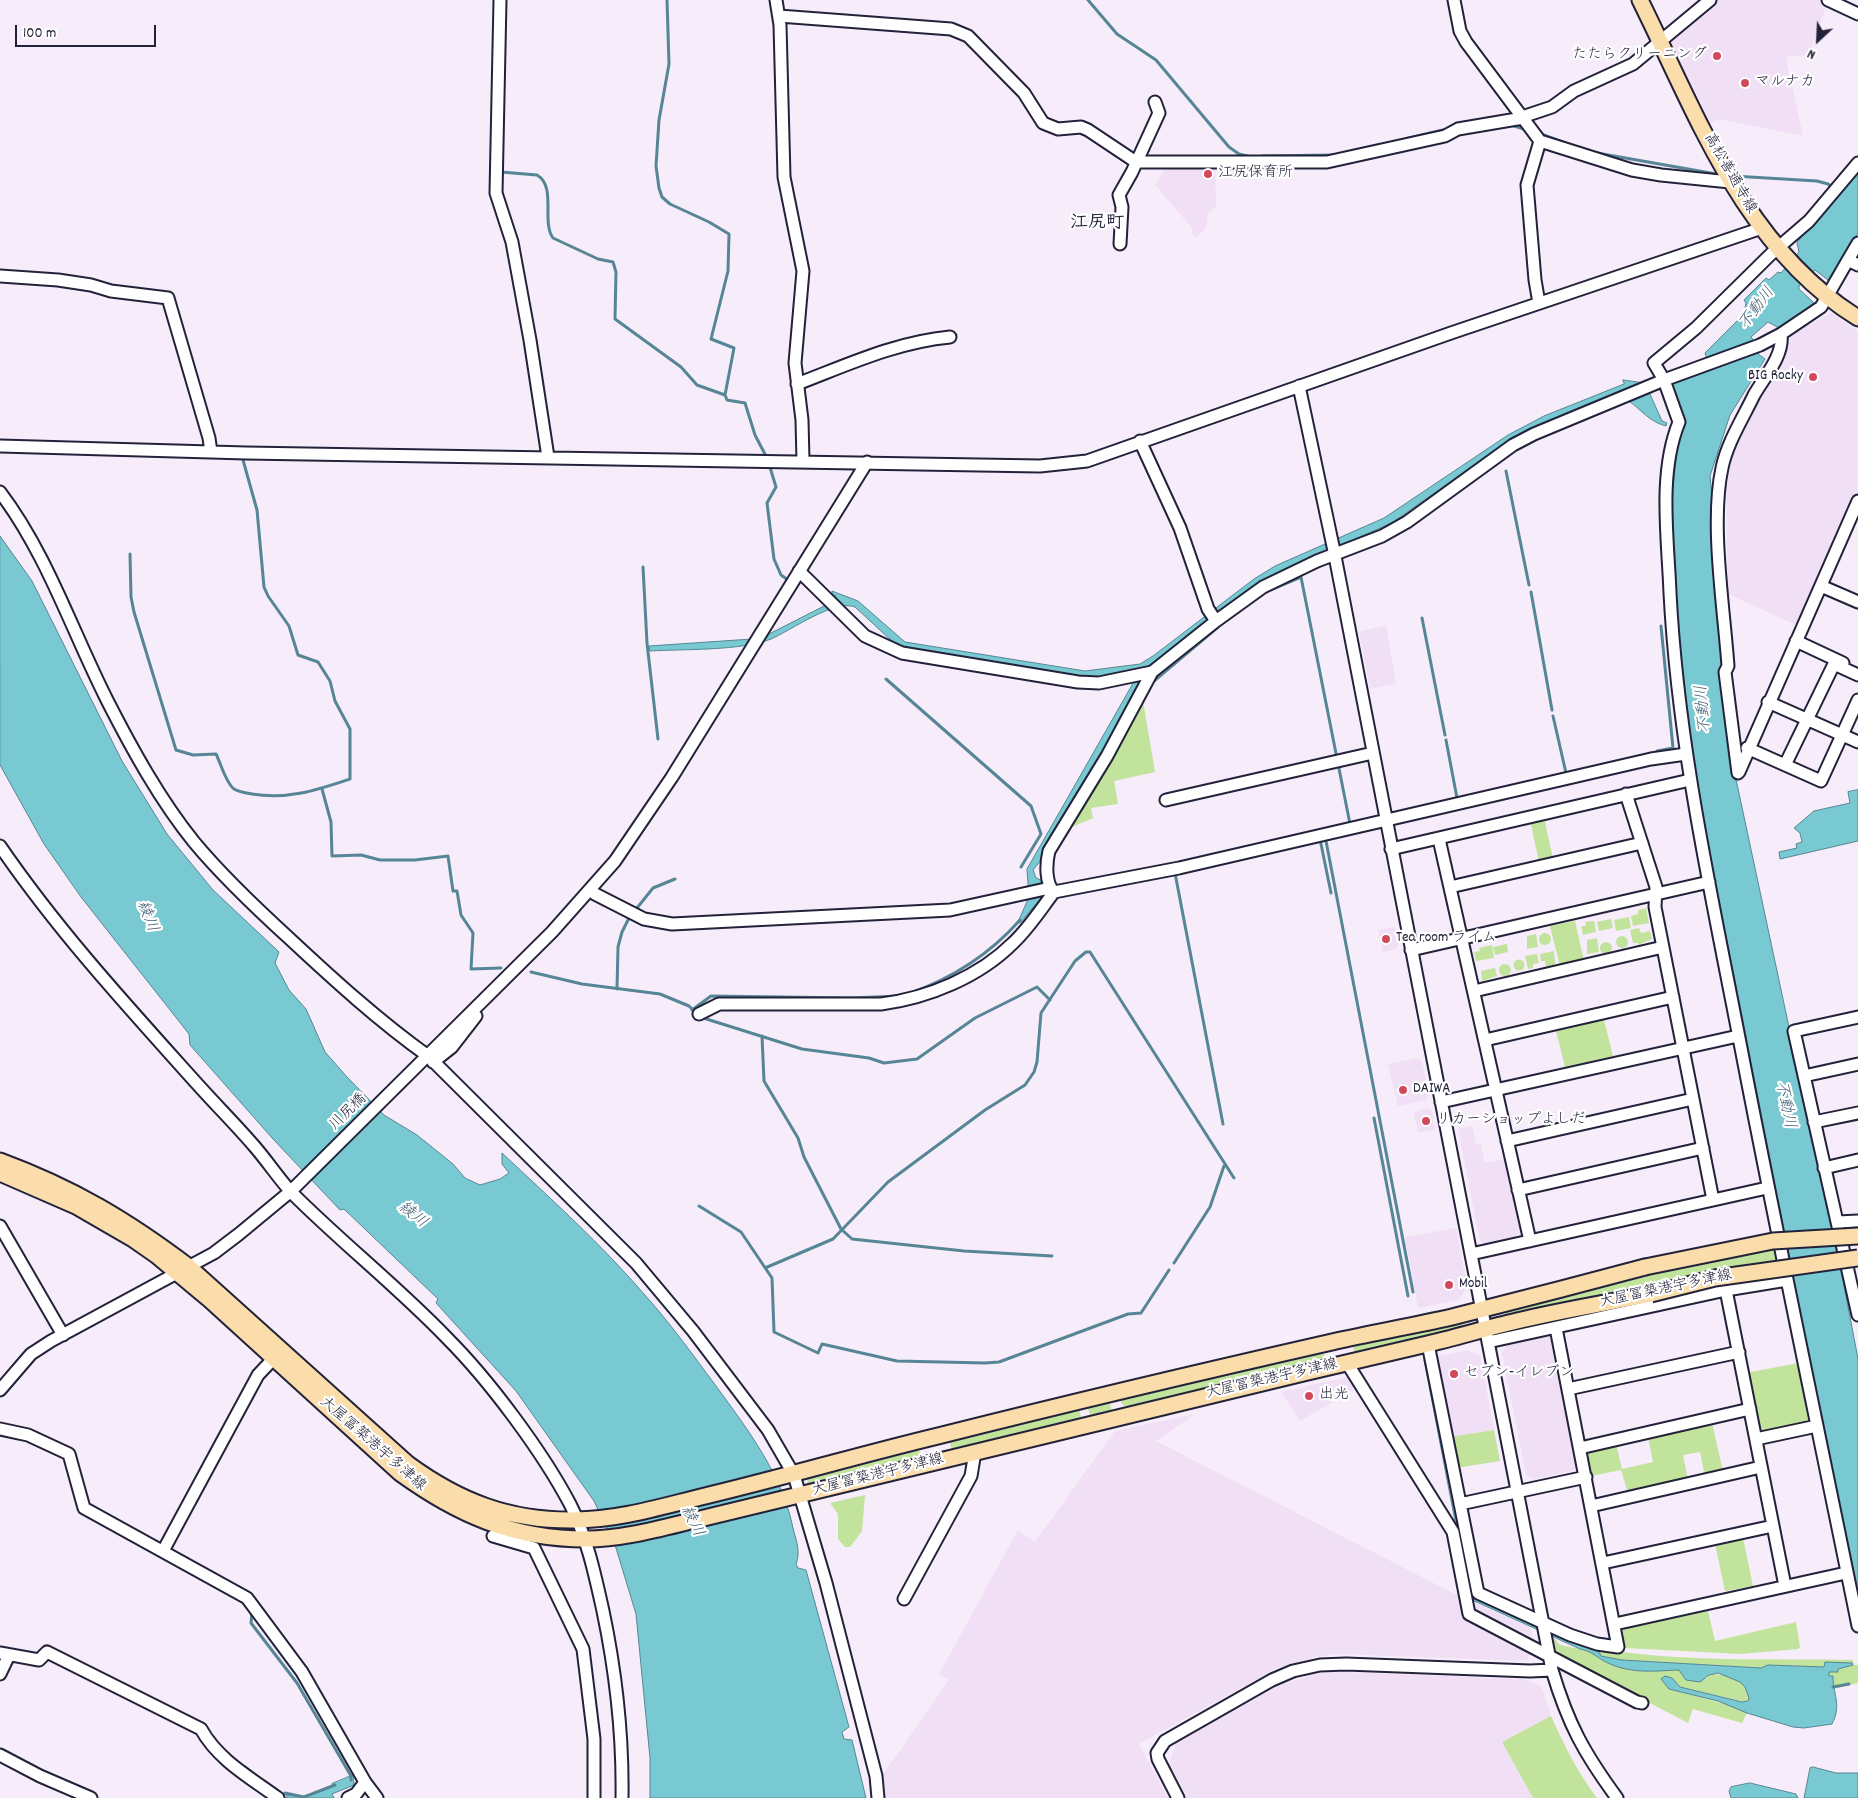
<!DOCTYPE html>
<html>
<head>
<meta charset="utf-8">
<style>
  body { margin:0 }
  #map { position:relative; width:1858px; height:1798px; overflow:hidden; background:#f7ecf9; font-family:Dekko,sans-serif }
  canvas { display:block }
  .north { position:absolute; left:1793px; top:15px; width:50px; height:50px; -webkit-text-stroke:4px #fff; paint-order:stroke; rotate:205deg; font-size:14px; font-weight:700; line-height:20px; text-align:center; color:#22223b }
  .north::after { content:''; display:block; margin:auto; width:18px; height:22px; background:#22223b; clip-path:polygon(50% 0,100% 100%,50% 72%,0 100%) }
  .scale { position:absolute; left:15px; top:25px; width:141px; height:22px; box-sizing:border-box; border:2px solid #22223b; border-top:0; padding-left:6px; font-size:15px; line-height:18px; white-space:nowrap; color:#22223b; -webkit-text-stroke:4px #fff; paint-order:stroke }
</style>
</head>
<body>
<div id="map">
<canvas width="1858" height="1798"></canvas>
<div class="north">N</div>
<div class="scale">100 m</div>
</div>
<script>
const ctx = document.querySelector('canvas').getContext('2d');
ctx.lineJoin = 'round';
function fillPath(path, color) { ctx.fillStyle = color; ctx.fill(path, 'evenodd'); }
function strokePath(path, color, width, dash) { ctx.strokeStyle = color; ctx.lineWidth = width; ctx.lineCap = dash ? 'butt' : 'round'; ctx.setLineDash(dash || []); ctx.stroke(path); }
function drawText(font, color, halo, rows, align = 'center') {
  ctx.font = font + ' Dekko,"Klee One",sans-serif'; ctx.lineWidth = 4.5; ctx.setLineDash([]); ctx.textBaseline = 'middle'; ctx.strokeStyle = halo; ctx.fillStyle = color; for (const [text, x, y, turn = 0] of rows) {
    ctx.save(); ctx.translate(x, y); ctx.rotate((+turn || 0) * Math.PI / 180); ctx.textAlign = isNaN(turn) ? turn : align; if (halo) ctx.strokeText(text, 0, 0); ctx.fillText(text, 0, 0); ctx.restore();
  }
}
fillPath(new Path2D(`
  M1719 0H1821L1827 4 1809 55 1789 56 1786 59 1803 136 1719 119 1711 123 1671 42 1673 37 1694 23 1698 16Z
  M1167 165 1215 166 1216 206 1208 213 1206 229 1195 238 1192 234 1193 229 1155 185Z
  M1831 313 1858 331V493L1798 626 1728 594 1726 488 1733 455 1750 415 1793 333Z
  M1386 625 1396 684 1370 689 1359 632Z
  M1395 927 1399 944 1396 949 1383 952 1378 930Z
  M1417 1058 1422 1061 1429 1095 1426 1100 1398 1106 1388 1064Z
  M1427 1108 1432 1111 1435 1130 1418 1133 1414 1112Z
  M1472 1126 1476 1145 1481 1144 1485 1163 1504 1159 1521 1231 1517 1237 1486 1245 1480 1241 1458 1129Z
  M1456 1228 1467 1287 1459 1300 1418 1308 1405 1237Z
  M1549 1332 1576 1466 1573 1471 1534 1479 1526 1475 1502 1353 1510 1340Z
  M1468 1350 1480 1356 1494 1430 1450 1437 1434 1357Z
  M1351 1376 1357 1385 1356 1388 1300 1421 1281 1392Z
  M1195 1414 1156 1441 1449 1591 1531 1628 1533 1652 1526 1661 1337 1654 1315 1657 1277 1668 1139 1744 1168 1798H881L877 1783 949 1680 939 1674 1018 1530 1035 1542 1115 1431Z
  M1342 1672 1523 1679 1539 1685 1542 1688 1551 1716 1502 1742 1533 1798H1188L1169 1765 1176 1743 1284 1683 1321 1673Z`), '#f1dff5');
fillPath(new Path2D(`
  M1140 700 1143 701 1155 772 1114 781 1118 804 1091 808 1093 818 1067 829Z
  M1544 817 1553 859 1539 862 1530 820Z
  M1646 908 1649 923 1633 926 1631 916 1638 914V910Z
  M1629 917 1631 928 1616 931 1614 920Z
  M1611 919 1613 928 1599 931 1597 922Z
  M1575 921 1584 961 1560 966 1550 926Z
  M1594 921 1596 932 1583 935 1581 926H1586L1585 922Z
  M1639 928 1641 933 1650 931 1652 939 1638 945V943H1633L1630 930Z
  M1539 939a6 6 0 1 1 12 0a6 6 0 1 1-12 0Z
  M1536 934 1538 947 1527 949V936Z
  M1616 942a6 6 0 1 1 12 0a6 6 0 1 1-12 0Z
  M1597 938 1599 952 1587 954V940Z
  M1600 948a6 6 0 1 1 12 0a6 6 0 1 1-12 0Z
  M1507 944 1508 952 1495 955 1493 947Z
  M1492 945 1494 958 1476 961 1474 952 1480 951 1479 948Z
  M1554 951 1555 965 1546 967 1545 961H1541L1540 954Z
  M1537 954 1539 963 1533 964V968L1528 969 1525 956Z
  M1513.5 965a5.5 5.5 0 1 1 11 0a5.5 5.5 0 1 1-11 0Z
  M1499 970a6 6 0 1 1 12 0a6 6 0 1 1-12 0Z
  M1495 968 1497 976 1482 981 1481 971Z
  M1603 1016 1613 1056 1565 1067 1555 1027Z
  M1771 1232 1778 1277 1652 1303 1648 1288 1506 1315 1505 1310 1645 1273 1641 1259Z
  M1462 1322 1464 1329 1356 1354 1353 1349 1356 1343Z
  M1320 1351 1326 1356 1322 1363 1126 1407 1121 1403V1399Z
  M1798 1363 1808 1420 1806 1423 1762 1433 1758 1430 1746 1373Z
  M1109 1400 1112 1411 1090 1415 1087 1405Z
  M1079 1407 1081 1418 952 1450 949 1439Z
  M1712 1423 1723 1472 1705 1477 1700 1452 1683 1455 1688 1480 1628 1493 1621 1470 1591 1476 1587 1455 1589 1451 1616 1444 1622 1469 1653 1462 1648 1437Z
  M1494 1430 1500 1461 1456 1468 1450 1437Z
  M918 1446 921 1458 809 1487 806 1475Z
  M865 1495 862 1531 850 1547H845L838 1539V1514L830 1503Z
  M1743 1538 1753 1586 1725 1591 1715 1544Z
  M1708 1611 1715 1641 1796 1622 1800 1647 1798 1649 1740 1654 1625 1648 1622 1632 1624 1629Z
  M1553 1637 1560 1645 1590 1651 1600 1659 1632 1671 1679 1670 1683 1672 1684 1678 1706 1679 1709 1675C1716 1672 1741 1679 1745 1687 1747 1690 1748 1694 1750 1698L1745 1702 1680 1687 1672 1678 1669 1689 1737 1707 1747 1713 1742 1723 1693 1709 1688 1723 1562 1657 1556 1652Z
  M1597 1648C1681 1663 1768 1658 1853 1660L1854 1665H1858V1683L1833 1689V1677L1829 1676V1672L1853 1665 1825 1663V1667L1768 1665 1761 1668 1622 1660 1601 1656Z
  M1551 1716C1564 1745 1578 1773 1597 1798H1533L1502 1742Z`), '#c2e39b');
const water = new Path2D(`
  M1858 170V233L1828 280 1815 270 1799 286V289L1814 303 1806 313 1779 328 1768 322 1751 337 1761 350 1758 354 1765 359 1730 415 1710 476 1713 507 1711 529 1714 542 1724 698 1734 770 1841 1270 1858 1359V1607L1696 783 1682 692 1671 505 1678 441 1683 423 1671 383 1710 369 1705 353 1744 314 1746 303 1744 300 1766 278 1769 280 1778 272 1781 273 1799 252 1797 243Z
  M1623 380 1645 383 1662 421 1667 423 1666 426C1641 420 1632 392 1608 396L1509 440 1392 523 1281 571 1256 586 1134 694 1042 859 1033 870 1036 878 1043 881V896L1020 923 1018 922 1029 897 1027 869 1140 671 1101 678 1084 679 908 649 894 643 855 607C834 599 792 630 771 639 742 651 683 649 650 651L649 646 752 639 769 634 836 600V596L832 594V591L858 601 905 642 1085 671 1140 664 1153 656 1254 579 1275 566 1384 518 1508 435 1544 416 1624 384Z
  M0 536 32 581 122 761 167 834 213 890 279 952 275 963 289 990 306 1009 325 1052 347 1077 384 1115 417 1135 453 1164 465 1178 480 1185 500 1179 509 1173 502 1164V1153C551 1199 601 1244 644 1294 670 1323 693 1355 716 1386 748 1430 782 1474 793 1528 796 1540 801 1552 796 1564L798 1568 806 1570 849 1727 842 1732 844 1739 852 1740 866 1798H650V1758L636 1614 616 1548 594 1501 516 1391 436 1303 438 1299 344 1209 340 1210 273 1139 190 1045 189 1034 81 897 44 844 0 765Z
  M1858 790V841L1780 859 1779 852 1797 848 1796 844 1802 842 1800 833 1794 828 1814 811 1850 803 1848 792Z
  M1427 1359 1472 1590 1597 1648 1601 1656 1622 1660 1761 1668 1768 1665 1824 1667 1825 1662 1852 1663 1853 1665 1838 1669V1672H1829V1676H1833C1833 1695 1842 1705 1832 1724L1804 1728 1793 1727 1747 1713 1718 1701 1669 1689 1661 1679 1665 1676 1672 1678 1680 1687 1742 1702 1748 1701 1749 1698 1745 1687 1740 1682 1718 1673 1709 1675 1700 1682 1686 1680 1679 1670C1654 1671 1631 1674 1608 1663 1597 1658 1592 1651 1580 1649L1470 1599 1424 1360Z
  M1813 1767 1836 1773H1858V1798H1804L1810 1768Z
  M353 1775 354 1785 332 1794 334 1798H286L287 1795 304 1797 333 1786 332 1784Z
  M1750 1783 1796 1794 1798 1798H1731L1729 1791 1731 1787Z`);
fillPath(water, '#78c9d1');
strokePath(water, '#568695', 1);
strokePath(new Path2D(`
  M667 0 669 64 659 120 656 166 659 188 662 197 670 204 709 222 729 234 728 271 711 339 734 348 725 395
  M1088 0 1117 34 1156 60 1229 147 1239 154 1251 157
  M1511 125 1527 130
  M1541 134 1568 144
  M1405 139 1443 130
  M1597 153 1722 175
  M1262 156 1333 155
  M501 172 537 175C557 187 541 221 553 238L598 259 613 262 616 272 615 319 681 367 697 385 725 395 727 400 745 403 755 435 767 458
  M1733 176 1817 181 1828 184 1834 189
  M769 464 776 487 767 503 774 559 781 575 788 580
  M1506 471 1529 585
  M130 554 131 597 134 612 176 750 193 755 216 754C221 764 226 783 234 789 239 792 246 793 252 794 288 800 317 790 350 779V729L335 701 330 681 318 662 298 655 289 626 268 596 264 587 257 510 243 460
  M643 567 647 643 658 739
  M1531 592 1552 710
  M1263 593 1301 577 1350 824H1348
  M1422 618 1445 735
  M886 679 1031 806 1041 834 1021 867
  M1154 681 1218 627
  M1553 716 1566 773
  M1446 740 1457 798 1455 799
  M1655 754 1657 751 1673 748 1661 626
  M322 789 331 822 332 856 361 855 380 860H415L448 856 453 891H457L461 915 473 933 471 969 501 968
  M1320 839 1331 893
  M1326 841 1413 1292
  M1175 873 1223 1124
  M531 972 582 984 660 994 689 1006 700 1017 802 1049 869 1058 884 1063 917 1059 975 1018 1037 987 1050 1000
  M617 989 618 947 622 932 629 918 653 888 675 879
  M908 994C951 979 990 954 1020 920
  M692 1010 711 996 852 998 899 996
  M762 1036 764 1081 798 1138 804 1157 841 1229 852 1239 964 1251 1052 1256
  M1374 1118 1408 1296
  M699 1206 741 1232 772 1278 774 1332 818 1353 822 1344 897 1361 985 1363 999 1362 1128 1314 1141 1313 1169 1270
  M1174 1263 1210 1207 1224 1166
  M765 1268 833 1239 888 1182 985 1110 1025 1085 1034 1072 1037 1062 1041 1013 1075 961 1086 952H1090L1234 1178
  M252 1612 251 1623 297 1683 351 1776V1780
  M1833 1687 1849 1684
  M245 1767 258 1777
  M279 1792 284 1795 285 1793 304 1797 335 1785`), '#568695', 3);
const minor = new Path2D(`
  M500 0 496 193 512 242 530 340 548 457
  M776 0 780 25 784 177 803 271 795 363 802 420 803 461
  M1454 0 1460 31 1466 42 1540 141 1632 170 1661 175 1730 182
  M1828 0 1858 14
  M779 16 951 29 968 36 1024 93 1043 123 1058 129 1081 127 1088 130 1136 162H1327L1445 136 1458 129 1523 118
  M1522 117 1552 107 1574 91 1633 64 1710 0
  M1858 163 1809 221 1773 252 1696 328 1654 363 1664 380 1679 422C1658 474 1668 538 1670 593 1678 747 1712 897 1741 1048 1778 1241 1819 1433 1858 1626
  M1120 244 1122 207 1119 195 1132 172 1159 113 1155 102
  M1848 260 1858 243
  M0 276 58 280 91 285 111 291 168 298 209 438 211 452
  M1539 303 1535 280 1527 185 1540 141
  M797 384C847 365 896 342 950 337
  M1299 386 1334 551 1552 1670C1568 1724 1584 1753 1617 1798
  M1140 441 1180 528 1208 609 1216 621
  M0 446 246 453 1040 466 1087 461 1451 333 1762 228
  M0 492C47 554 72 631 107 700 132 749 160 800 194 842 223 877 256 908 290 939 334 980 379 1021 428 1056L636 1263 693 1331 768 1430 794 1475 826 1583 876 1776 878 1798
  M799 571 865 636 902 653 1078 682 1099 683 1152 672
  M1821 586 1858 602
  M1796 641 1843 663
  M1768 702 1858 742
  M1747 748 1821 781 1858 700
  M1785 765 1834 664 1858 675
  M1739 772 1858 501
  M1738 773 1725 672 1728 666C1724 609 1710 523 1722 468 1727 443 1743 418 1754 395 1764 377 1784 356 1781 334
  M1626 794 1656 887 1655 907 1713 1200
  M1166 800 1373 753
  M1439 839 1530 1241
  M0 846C59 932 129 1008 199 1086 218 1107 237 1126 255 1147 268 1162 279 1179 292 1193 342 1243 398 1287 447 1338 489 1380 542 1451 570 1504 587 1537 595 1575 603 1611 616 1673 623 1734 622 1798
  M1391 849 1690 780
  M1450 887 1642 843
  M591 890 595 894 644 919 672 924 950 910 1050 888
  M1054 892C1045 883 1046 863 1049 851L1107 756 1152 672 1216 621 1263 587 1317 561 1382 536 1407 522 1513 445 1534 434 1664 380 1760 345 1781 334 1821 307 1848 260 1858 265
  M1411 950 1709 882
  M1474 991 1663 947
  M699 1014 719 1004H881C928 998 979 977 1013 943 1029 928 1041 909 1054 892L1179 868 1651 759 1686 754
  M1858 1017 1794 1031 1858 1315
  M1485 1040 1673 997
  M433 1062 452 1047 476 1016
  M1804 1076 1858 1064
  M1441 1102 1738 1036
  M1814 1122 1858 1113
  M1507 1141 1693 1099
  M1824 1168 1858 1160
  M1518 1190 1703 1148
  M1838 1222 1858 1221
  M0 1226 63 1335
  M1471 1254 1767 1188
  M1726 1290 1785 1586
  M1488 1342 1726 1290 1787 1280
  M1428 1344 1478 1593 1570 1635 1597 1644 1618 1647 1556 1328
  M1347 1363 1453 1532 1469 1614 1637 1702 1642 1703
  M1568 1389 1739 1352
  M0 1390 31 1354 51 1341 214 1253 239 1234 291 1191 552 932 615 861 672 777 867 462
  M0 1429 28 1435 69 1454 84 1508 247 1598 302 1672 365 1782 377 1798
  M1756 1439 1817 1426
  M1580 1448 1750 1409
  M1460 1504 1586 1477
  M1591 1506 1761 1467
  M493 1536 534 1548 583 1649 594 1739V1798
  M163 1551 258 1375 274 1358
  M1603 1563 1773 1526
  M904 1599 971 1476 975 1452
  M1615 1624 1846 1573
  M0 1653 39 1660 47 1652 201 1729C218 1760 251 1778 278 1798
  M0 1674 9 1655
  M0 1755 40 1776 91 1798
  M348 1798 356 1794 365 1782
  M1178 1798 1158 1759 1157 1753 1165 1741 1272 1680 1293 1671 1320 1665 1346 1664 1530 1671 1552 1670`);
const major = new Path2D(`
  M1640 0C1697 115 1744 247 1858 318
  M0 1161C73 1188 127 1220 189 1267L408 1464C460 1502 510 1521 575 1520 618 1520 660 1507 701 1497 781 1478 859 1455 938 1436 1069 1403 1200 1372 1332 1342 1372 1333 1412 1326 1452 1317 1516 1301 1581 1284 1645 1267
  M0 1173 76 1206 133 1239 156 1255 210 1300 400 1473C458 1515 513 1539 586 1539 627 1539 668 1526 708 1517 779 1500 851 1483 923 1465 1089 1424 1256 1384 1423 1345 1455 1338 1486 1328 1517 1321 1562 1310 1607 1303 1651 1294`);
strokePath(minor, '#22223b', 15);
strokePath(major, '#22223b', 19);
strokePath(minor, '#fff', 11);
strokePath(major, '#faddab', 15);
const majorBridge = new Path2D(`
  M1645 1267 1773 1241 1858 1236
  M1651 1294 1715 1278 1858 1258`);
strokePath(majorBridge, '#22223b', 19, []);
strokePath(majorBridge, '#faddab', 15);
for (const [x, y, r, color] of [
  [1717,56,5,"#d1495b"],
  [1745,83,5,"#d1495b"],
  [1208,174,5,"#d1495b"],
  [1813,377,5,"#d1495b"],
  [1386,939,5,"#d1495b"],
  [1403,1090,5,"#d1495b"],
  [1426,1121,5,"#d1495b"],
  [1449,1285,5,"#d1495b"],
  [1454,1374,5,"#d1495b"],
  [1309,1396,5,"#d1495b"]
]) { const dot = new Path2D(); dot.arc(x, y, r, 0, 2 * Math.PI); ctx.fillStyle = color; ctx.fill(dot); strokePath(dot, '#fff', 2); }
drawText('15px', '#22223b', '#fff', [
  ["たたらクリーニング",1707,56,"right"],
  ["マルナカ",1755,83],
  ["江尻保育所",1218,174],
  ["BIG Rocky",1803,377,"right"],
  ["Tea room ライム",1396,939],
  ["DAIWA",1413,1090],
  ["リカーショップよしだ",1436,1121],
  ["Mobil",1459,1285],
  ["セブン-イレブン",1464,1374],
  ["出光",1319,1396]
], 'left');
drawText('15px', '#22223b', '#fff', [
  ["高松善通寺線",1729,174,60],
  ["川尻橋",349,1113,-45],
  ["大屋冨築港宇多津線",1666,1290,-12],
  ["大屋冨築港宇多津線",1272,1380,-13],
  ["大屋冨築港宇多津線",372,1445,41],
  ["大屋冨築港宇多津線",878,1476,-14]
]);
drawText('italic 16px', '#405c70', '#fff', [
  ["不動川",1758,309,-53],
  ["不動川",1705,709,-95],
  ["綾川",146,917,69],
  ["不動川",1784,1105,79],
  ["綾川",412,1216,39],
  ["綾川",691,1522,64]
]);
drawText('bold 18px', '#22223b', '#fff', [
  ["江尻町",1097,225]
]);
</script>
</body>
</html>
